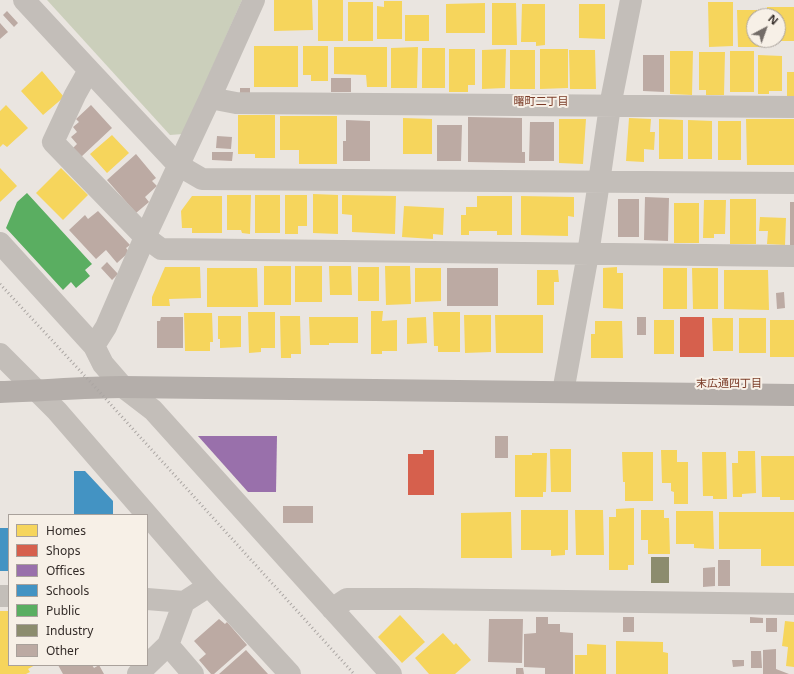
<!DOCTYPE html>
<html>
<head>
<meta charset="utf-8">
<style>
  body { margin:0 }
  #map { position:relative; width:794px; height:674px; overflow:hidden; background:#eae5e0; font-family:"Noto Sans",sans-serif }
  canvas { display:block }
  .legend { position:absolute; left:8px; top:514px; width:140px; height:152px; box-sizing:border-box; background:#f7f0e7; border:1px solid #a9a19b; margin:0; padding:5px 7px; list-style:none; font-size:12px; color:#332b28 }
  .legend li { display:flex; align-items:center; gap:8px; height:20px }
  .legend b { width:20px; border:1px solid #a9a19b }
  .north { position:absolute; left:746px; top:8px; width:40px; height:40px; box-sizing:border-box; background:#f7f0e7; border:1px solid #a9a19b; border-radius:50%; rotate:41deg; font-size:11px; font-weight:700; line-height:16px; text-align:center; color:#332b28 }
  .north::after { content:''; display:block; margin:auto; width:14px; height:18px; background:#736c68; clip-path:polygon(50% 0,100% 100%,50% 72%,0 100%) }
</style>
</head>
<body>
<div id="map">
<canvas width="794" height="674"></canvas>
<ul class="legend">
<li><b style="height:11px;background:#f6d55c"></b>Homes</li>
<li><b style="height:11px;background:#d6604d"></b>Shops</li>
<li><b style="height:11px;background:#9970ab"></b>Offices</li>
<li><b style="height:11px;background:#4393c3"></b>Schools</li>
<li><b style="height:11px;background:#5aae61"></b>Public</li>
<li><b style="height:11px;background:#8c8c6e"></b>Industry</li>
<li><b style="height:11px;background:#bcaaa3"></b>Other</li>
</ul>
<div class="north">N</div>
</div>
<script>
const ctx = document.querySelector('canvas').getContext('2d');
ctx.lineJoin = 'round';
function fillPath(path, color) { ctx.fillStyle = color; ctx.fill(path, 'evenodd'); }
function strokePath(path, color, width, dash) { ctx.strokeStyle = color; ctx.lineWidth = width; ctx.lineCap = dash ? 'butt' : 'round'; ctx.setLineDash(dash || []); ctx.stroke(path); }
function drawText(font, color, halo, rows, align = 'center') {
  ctx.font = font + ' "Noto Sans","Noto Sans JP",sans-serif'; ctx.lineWidth = 4; ctx.setLineDash([]); ctx.textBaseline = 'middle'; ctx.strokeStyle = halo; ctx.fillStyle = color; for (const [text, x, y, turn = 0] of rows) {
    ctx.save(); ctx.translate(x, y); ctx.rotate((+turn || 0) * Math.PI / 180); ctx.textAlign = isNaN(turn) ? turn : align; if (halo) ctx.strokeText(text, 0, 0); ctx.fillText(text, 0, 0); ctx.restore();
  }
}
fillPath(new Path2D(`
  M47 0H242L183 134 170 135Z`), '#cbcfbb');
fillPath(new Path2D(`
  M274 0H312L313 30 274 31Z
  M318 0H343V41H318Z
  M384 1H402V39H377V6L384 7Z
  M348 2H373V41H348Z
  M708 2H733V46L709 47Z
  M485 3V33H446V4Z
  M492 3H516L517 45H492Z
  M522 4H545V45L536 46V42H521Z
  M579 4H605V39L579 38Z
  M767 7H794V41H778V16H767Z
  M737 10H762V16H754V40H762V47H738Z
  M405 15H429V41H405Z
  M254 46H298V87H254Z
  M303 46H328V81H311V75H303Z
  M334 47H387V87H367L366 75 334 74Z
  M418 47 417 88H391V48Z
  M422 48H445V88H422Z
  M449 49H475V85H468V92H449Z
  M506 49 505 88 482 89V50Z
  M540 49H568V88L540 89Z
  M510 50H535V89H510Z
  M569 50H595L596 89H570Z
  M670 51H693L692 95 670 94Z
  M730 51H754V92H730Z
  M699 52H725L724 95H706V90H699Z
  M758 55 782 56V91H769V94H758Z
  M42 71 64 97 43 115 21 91Z
  M787 72H794V96H787Z
  M6 105 28 128 7 147 3 144 0 147V111Z
  M238 115H275V158H255V154H238Z
  M280 116H337V164H299V150H280Z
  M403 118 432 119V154H403Z
  M629 118 651 119 650 132H655L654 150 644 149V162L626 161Z
  M559 119H586L583 164 559 163Z
  M659 119 683 120V159H659Z
  M746 119H794V165H747Z
  M688 120 712 121V159H688Z
  M718 121H741V160H718Z
  M112 135 129 153 107 173 90 154Z
  M0 168 17 186 0 202Z
  M61 168 88 195 63 220 36 193Z
  M313 194 338 195V234L313 233Z
  M227 195H251L250 234 242 233 241 230H227Z
  M255 195H280V233H255Z
  M285 195H307V226H298V234H285Z
  M342 195 396 196 395 234 352 232V215L342 214Z
  M192 196H222V233H192V228H182L181 211Z
  M477 196H512V235H497V231H469V235H461V215H466V207H477Z
  M521 196 574 197V217L568 216V236L521 235Z
  M730 199H756V244H730Z
  M704 200H726L725 234H714V238H703Z
  M674 203H699V243H674Z
  M404 206 444 208 443 235 433 234V239L402 237Z
  M760 217 786 218 785 245 767 244 768 231H759Z
  M264 266H291V305H264Z
  M295 266H322V302H295Z
  M329 266H351L352 295H330Z
  M385 266H410L411 304 386 305Z
  M165 267H200L201 298 169 299 170 306H152V297Z
  M358 267H379V301H358Z
  M617 267V273H623V309L603 308V268Z
  M207 268H257L258 307H207Z
  M415 268H441V301L415 302Z
  M663 268H687V309H663Z
  M692 268H718V309H693Z
  M537 270H558L559 282H554V305H537Z
  M724 270H768L769 310 724 309Z
  M371 311H383L382 321 397 320V351H382V354H371Z
  M248 312H275V348H261V352L249 353Z
  M433 312H460V352H438V346H434Z
  M184 313H212L213 342H210V351H185Z
  M464 315H491V352L465 353Z
  M495 315H543V353H496Z
  M218 316H241V347L220 348V339H218Z
  M280 316H300L301 354H291V358H281Z
  M309 317H358V343H329V345H310Z
  M426 317 427 343 407 344V318Z
  M712 318H733V351H713Z
  M739 318H766V353H739Z
  M654 320H674V354H654Z
  M770 320H794V357H770Z
  M595 321H622L623 358H591V334H595Z
  M550 449H571V492H551Z
  M661 450H677V462H688V504H674V492L671 491V483H662Z
  M738 451H755L756 493 742 494V497H733L732 463H738Z
  M622 452H653V501H625V482H623Z
  M702 452H726L727 499H713V496H703Z
  M532 453H547L546 492H543V497H515V455H532Z
  M761 456H794V500H780V497H762Z
  M634 508V565H628V570H609V517H616V509Z
  M521 510H568V550H565V555L551 556V550H521Z
  M575 510H603L604 555H576Z
  M641 510H664V518H669L670 554H648V540H641Z
  M676 511H713L714 549 694 548V544H676Z
  M511 512 512 558H461V513Z
  M719 512H794V566H761V549H719Z
  M0 611H9V665H35L28 669 30 672 26 674H0Z
  M400 615 425 642 402 663 378 637Z
  M785 621 794 622V667L786 666 788 647 782 646Z
  M443 633 454 645 456 643 471 660 455 674H429L415 658Z
  M616 641 663 642V652L668 653V674H616Z
  M587 644 606 645V674H575V655H587Z`), '#f6d55c');
fillPath(new Path2D(`
  M680 317H704V357H680Z
  M423 450H434V495H408V454H423Z`), '#d6604d');
fillPath(new Path2D(`
  M198 436H277L276 492H248Z`), '#9970ab');
fillPath(new Path2D(`
  M74 471H85L113 501V515H74Z
  M0 528H9V571H0Z`), '#4393c3');
fillPath(new Path2D(`
  M27 193 92 264 85 270 90 276 76 288 71 282 63 290 6 228 17 202Z`), '#5aae61');
fillPath(new Path2D(`
  M651 557H669V583H651Z`), '#8c8c6e');
fillPath(new Path2D(`
  M7 11 18 23 14 27 3 15Z
  M0 23 8 32 0 39Z
  M643 55H664V92L643 91Z
  M331 78H351V92H331Z
  M240 88H250V93H240Z
  M91 105 112 128 81 157 73 148 77 144 71 137 77 132 73 127 79 122 76 119Z
  M468 117 522 118V152H525V163L468 162Z
  M346 120 370 121V161H343V141H346Z
  M530 122H554V161H529Z
  M437 125H462L461 161H437Z
  M217 136 232 137 231 149 216 148Z
  M212 152H233L232 161 212 160Z
  M136 154 156 178 152 181 157 186 145 197 149 202 136 213 107 180Z
  M645 197 669 198 668 241 644 240Z
  M618 199H639V237H618Z
  M790 202H794V247H790Z
  M98 211 130 245 126 248 129 252 117 263 106 250 96 259 69 230 85 215 88 219Z
  M107 262 118 274 112 280 101 268Z
  M447 268H498V306H447Z
  M784 292 785 308 777 309 776 293Z
  M161 317H183V348H157V321H160Z
  M637 317H646V335H637Z
  M495 436H508V458H495Z
  M283 506H313V523H283Z
  M718 560H730V586H718Z
  M715 567V586L703 587V568Z
  M536 617H548V624H560V632L573 633V674H545V668L524 667V634L536 633Z
  M623 617H634V632H623Z
  M750 617 763 618V623H750Z
  M766 618H777V632H766Z
  M219 619 225 624 227 622 247 645 214 674H211L199 660 206 654 194 641Z
  M489 619H523L522 663 488 662Z
  M776 649V669L789 674H763V650Z
  M246 650 268 674H219Z
  M751 651H761L762 668H751Z
  M732 660H744V666L733 667Z
  M58 665H92L94 668 99 665 104 674H63Z
  M516 668H523L524 674H516Z`), '#bcaaa3');
strokePath(new Path2D(`
  M24 0 89 70 178 165 202 179 794 183
  M89 70 75 95 53 142 145 237 161 249 794 256
  M210 98 236 103 794 107
  M0 243 94 346 103 364 123 387 153 410 391 674
  M94 346 106 327 145 237 210 98 254 0
  M0 354 57 411 209 586 290 674
  M563 392 588 254 599 182 610 106 631 0
  M0 596H9
  M147 599 184 602
  M332 609 347 599H415L794 604
  M168 645 193 674
  M138 674 168 645 184 602 209 586`), '#c3beb9', 22);
strokePath(new Path2D(`
  M0 392C41 391 82 387 123 387L794 395`), '#b4aeaa', 22);
strokePath(new Path2D(`
  M0 284 95 387 354 674`), '#aba6a3', 3, [1, 3]);
drawText('11px', '#7b3c28', '#f7f0e7', [
  ["曙町二丁目",541,102],
  ["末広通四丁目",729,384]
]);
</script>
</body>
</html>
